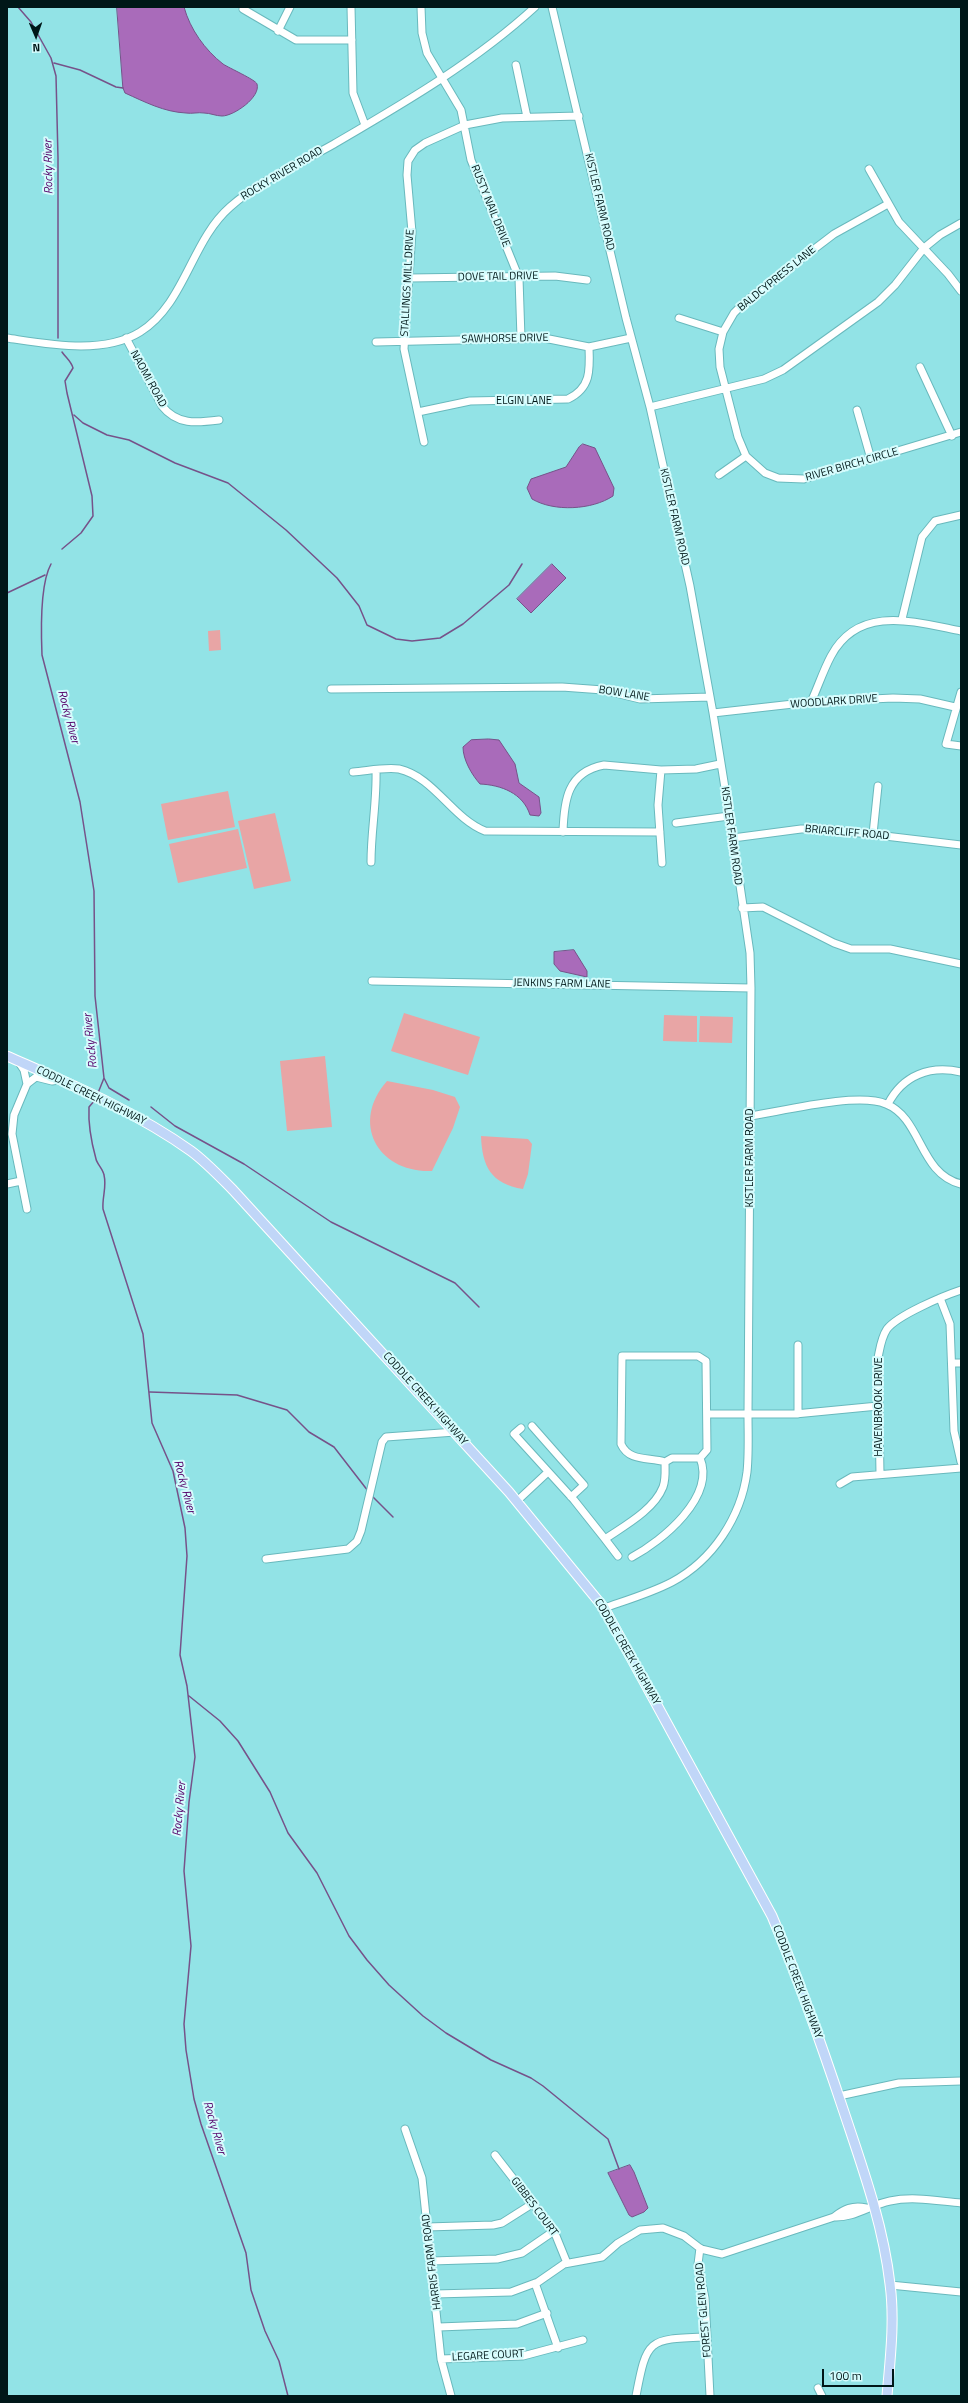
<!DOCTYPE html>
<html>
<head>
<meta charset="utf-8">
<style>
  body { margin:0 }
  #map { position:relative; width:968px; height:2403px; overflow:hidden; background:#92e3e6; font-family:"Titillium Web",sans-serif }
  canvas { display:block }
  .frame { position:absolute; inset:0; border:8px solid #001718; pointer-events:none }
  .north { position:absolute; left:16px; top:16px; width:40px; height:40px; -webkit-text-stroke:3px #d5fcfd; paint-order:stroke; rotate:178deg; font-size:11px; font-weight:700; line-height:16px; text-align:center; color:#001718 }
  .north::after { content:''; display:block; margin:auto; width:14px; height:18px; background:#001718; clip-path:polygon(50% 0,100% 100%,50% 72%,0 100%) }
  .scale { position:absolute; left:822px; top:2369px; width:72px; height:18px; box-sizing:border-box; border:2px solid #001718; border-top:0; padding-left:5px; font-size:12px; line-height:14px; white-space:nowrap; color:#001718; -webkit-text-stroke:3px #d5fcfd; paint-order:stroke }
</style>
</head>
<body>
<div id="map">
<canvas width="968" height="2403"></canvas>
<div class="frame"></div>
<div class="north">N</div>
<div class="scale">100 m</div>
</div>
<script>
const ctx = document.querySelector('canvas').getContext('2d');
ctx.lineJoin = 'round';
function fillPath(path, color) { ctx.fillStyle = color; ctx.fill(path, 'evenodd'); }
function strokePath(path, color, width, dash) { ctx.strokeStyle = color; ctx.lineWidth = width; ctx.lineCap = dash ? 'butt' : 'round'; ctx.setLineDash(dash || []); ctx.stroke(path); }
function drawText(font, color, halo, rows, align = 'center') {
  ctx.font = font + ' "Titillium Web",sans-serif'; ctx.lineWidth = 4; ctx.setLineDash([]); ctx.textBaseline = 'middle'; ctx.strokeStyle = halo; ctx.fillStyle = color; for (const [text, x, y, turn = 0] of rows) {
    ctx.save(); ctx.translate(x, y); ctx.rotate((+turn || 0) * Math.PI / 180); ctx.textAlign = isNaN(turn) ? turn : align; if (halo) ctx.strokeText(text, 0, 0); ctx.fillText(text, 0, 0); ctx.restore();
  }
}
fillPath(new Path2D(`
  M220 630 221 650 209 651 208 631Z
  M228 791 235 827 168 840 161 804Z
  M275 813 291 881 254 889 238 821Z
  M238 829 247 868 178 883 169 844Z
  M404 1013 480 1037 468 1075 391 1051Z
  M664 1015 697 1016V1042L663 1041Z
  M700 1016 733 1017 732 1043 699 1042Z
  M325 1056 332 1127 287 1131 280 1061Z
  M387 1081 433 1090 455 1097 460 1107 453 1128 432 1171C378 1173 350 1123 387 1081Z
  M481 1136 528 1139 532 1144 528 1174 523 1189C491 1184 482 1166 481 1136Z`), '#e8a5a5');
const water = new Path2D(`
  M117 7H184C190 29 205 50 223 64 229 68 256 80 257 84 261 97 234 116 222 116 216 116 210 113 204 113 198 112 192 114 186 113 164 112 145 102 125 93L123 88Z
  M583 444 595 448 614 488 613 496C592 510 554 512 532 499L527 488 531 479 566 467 579 447Z
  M552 564 566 578 531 613 517 599Z
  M489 739 499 740 515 764 519 783 539 797 541 813 539 816 530 815C523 793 501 785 480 784 472 775 463 760 463 747L471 740Z
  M574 950 587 971V977L560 971 554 964V952Z
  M630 2165 634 2172 648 2208 644 2212 632 2217 629 2215 608 2173Z`);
fillPath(water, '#a96bba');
strokePath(water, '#765289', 1);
strokePath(new Path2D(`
  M18 7 31 22 51 58 56 76 58 158V338
  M54 63 80 70 116 87 123 88
  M74 415 83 423 107 435 129 440 175 463 228 483 286 530 337 578 359 606 367 625 396 639 412 641 440 638 463 624 509 585 522 564
  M62 549 81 533 93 516 92 496 67 393 65 381 73 368C71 361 66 358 62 352
  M51 564C40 584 41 631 42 655L80 802 94 891 95 996 104 1078 98 1093
  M7 593 45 575
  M104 1078 109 1088 129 1100
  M95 1100 89 1107C88 1125 91 1141 96 1159 97 1164 103 1169 104 1175 107 1187 102 1197 103 1209L143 1334 152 1423 173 1471 185 1528 187 1556 180 1655 187 1686 195 1757 189 1802 184 1871 191 1946 184 2024 186 2050 194 2099 201 2124 246 2253 251 2290 265 2331 279 2361 288 2396
  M151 1107 175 1126 244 1164 331 1222 455 1283 479 1307
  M150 1392 237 1395 287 1410 309 1432 334 1447 368 1491
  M372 1496 393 1517
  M189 1696 220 1721 238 1741 270 1792 288 1833 317 1873 349 1936 367 1960 389 1985 423 2016 446 2033 491 2060 531 2078 543 2086 608 2139 619 2169`), '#765289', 1.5);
const minor = new Path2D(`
  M351 7 353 93 365 125
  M421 7 422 33 427 53 461 110 471 160 519 278 521 338
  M552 7 626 318 650 407 690 586 713 713 733 838 750 953 751 988 748 1414C748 1433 749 1453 747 1472 741 1517 713 1560 672 1582 651 1593 627 1600 604 1608
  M243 9 296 40H352
  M278 31 290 7
  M516 65 527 117
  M869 169 899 222 948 274 961 291
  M888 204 834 234 746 301 734 313 723 332 719 349 720 367 738 437 746 456 765 473 778 478 804 479 961 432
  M409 278 555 276 587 280
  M679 318 723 332
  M7 338C48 344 103 355 140 332 185 304 191 241 230 207 260 180 299 164 334 144 404 103 475 62 535 7
  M126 338 162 406C177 425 196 423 219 420
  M376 342 544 338 589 347 631 338
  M920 367 952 436
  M650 407 764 379 783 370 878 302 895 285 924 248 940 235 961 223
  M857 410 871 459
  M418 412 470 401 568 399C591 388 590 370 589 347
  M424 442 404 349 412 232 407 175 408 161 415 150 425 143 465 125 502 118 579 116
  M719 475 746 456
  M902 619 922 537 935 521 961 515
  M331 689 562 687 603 690 640 699 710 697
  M961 692 946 744 961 746
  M811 702C818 687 823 671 831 656 859 604 915 622 961 631
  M713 713 811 702 893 698 920 699 955 707
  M661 770 658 805 662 863
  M353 772C367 771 384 767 399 769 434 777 452 818 485 831L660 832
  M676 823 729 816
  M563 832C564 801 567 772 604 765L661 770 696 769 720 764
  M873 834 878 786
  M733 838 801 829H826L961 845
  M371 862C371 831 377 801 376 770
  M742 908 763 907 834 943 851 949H890L961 964
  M372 981 751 988
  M18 1061 24 1070 27 1084 36 1077 52 1081 59 1080
  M888 1104C903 1075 930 1065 961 1072
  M751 1116C783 1111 858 1092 886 1104 922 1118 919 1174 961 1184
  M7 1184 21 1181
  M27 1209 12 1134 14 1115 27 1084
  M940 1298 950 1324 954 1431 961 1462
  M952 1363H961
  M707 1414H795L878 1406
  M798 1414V1345
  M532 1426 584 1485 571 1497
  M521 1428 514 1434 574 1500 605 1539
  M880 1474 878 1358C880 1348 881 1338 887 1329 898 1315 943 1296 961 1290
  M840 1484 852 1477 961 1468
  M517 1501 548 1472
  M618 1556 605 1539C624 1526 654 1510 663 1487 666 1479 665 1470 665 1462L672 1458H700L707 1450 706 1361 698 1356H622L621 1444C629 1462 649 1457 665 1462
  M632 1557C662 1541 716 1497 700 1458
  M266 1559 348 1549 357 1541 361 1531 382 1442 386 1437 455 1432
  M839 2096 899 2083 961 2081
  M405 2129 422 2178 441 2359 451 2396
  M495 2155 554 2231 567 2263
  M834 2217C854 2218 870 2205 890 2201 913 2196 938 2201 961 2203
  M427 2227 493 2225 502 2223 532 2204
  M700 2248 698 2264 705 2298 710 2396
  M431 2261 497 2259 522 2253 554 2231
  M535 2283 558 2348
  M890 2285 961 2292
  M435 2294 511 2292 538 2282 564 2264 602 2257 618 2243 640 2230 663 2228 684 2236 701 2249 722 2254 834 2217C844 2209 853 2205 866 2208
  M439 2327 517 2324 547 2313
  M441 2359 523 2356 583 2340
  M818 2388 822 2396
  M636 2396C647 2338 648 2339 707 2337`);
const major = new Path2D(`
  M7 1056C70 1084 135 1111 191 1151 206 1162 220 1177 233 1190L509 1492 604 1608 772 1916C799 1980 822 2046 844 2112 863 2169 883 2224 890 2284 895 2321 890 2360 887 2396`);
strokePath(minor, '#69b9bd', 9);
strokePath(major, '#fff', 11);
strokePath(minor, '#fff', 7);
strokePath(major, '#c0d6f8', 9);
drawText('11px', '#001718', '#d5fcfd', [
  ["ROCKY RIVER ROAD",282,174,-31],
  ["KISTLER FARM ROAD",599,202,77],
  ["RUSTY NAIL DRIVE",490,206,68],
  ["DOVE TAIL DRIVE",498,277,-1],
  ["BALDCYPRESS LANE",777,279,-39],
  ["STALLINGS MILL DRIVE",408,283,-87],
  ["SAWHORSE DRIVE",505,339,-1],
  ["NAOMI ROAD",148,379,61],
  ["ELGIN LANE",524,401],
  ["RIVER BIRCH CIRCLE",852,465,-16],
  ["KISTLER FARM ROAD",674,517,77],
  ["BOW LANE",624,694,9],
  ["WOODLARK DRIVE",834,702,-4],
  ["BRIARCLIFF ROAD",847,833,5],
  ["KISTLER FARM ROAD",731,836,82],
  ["JENKINS FARM LANE",562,984,1],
  ["CODDLE CREEK HIGHWAY",91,1096,26],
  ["KISTLER FARM ROAD",750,1158,-90],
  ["CODDLE CREEK HIGHWAY",425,1399,48],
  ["HAVENBROOK DRIVE",879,1407,-90],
  ["CODDLE CREEK HIGHWAY",627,1652,60],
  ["CODDLE CREEK HIGHWAY",797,1982,69],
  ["GIBBES COURT",534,2207,53],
  ["HARRIS FARM ROAD",432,2262,-97],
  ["FOREST GLEN ROAD",704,2310,-95],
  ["LEGARE COURT",488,2356,-3]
]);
drawText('italic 12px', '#560069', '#d5fcfd', [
  ["Rocky River",49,167,-91],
  ["Rocky River",68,717,75],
  ["Rocky River",91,1041,-96],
  ["Rocky River",184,1487,75],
  ["Rocky River",180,1809,-85],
  ["Rocky River",214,2128,74]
]);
</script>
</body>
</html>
